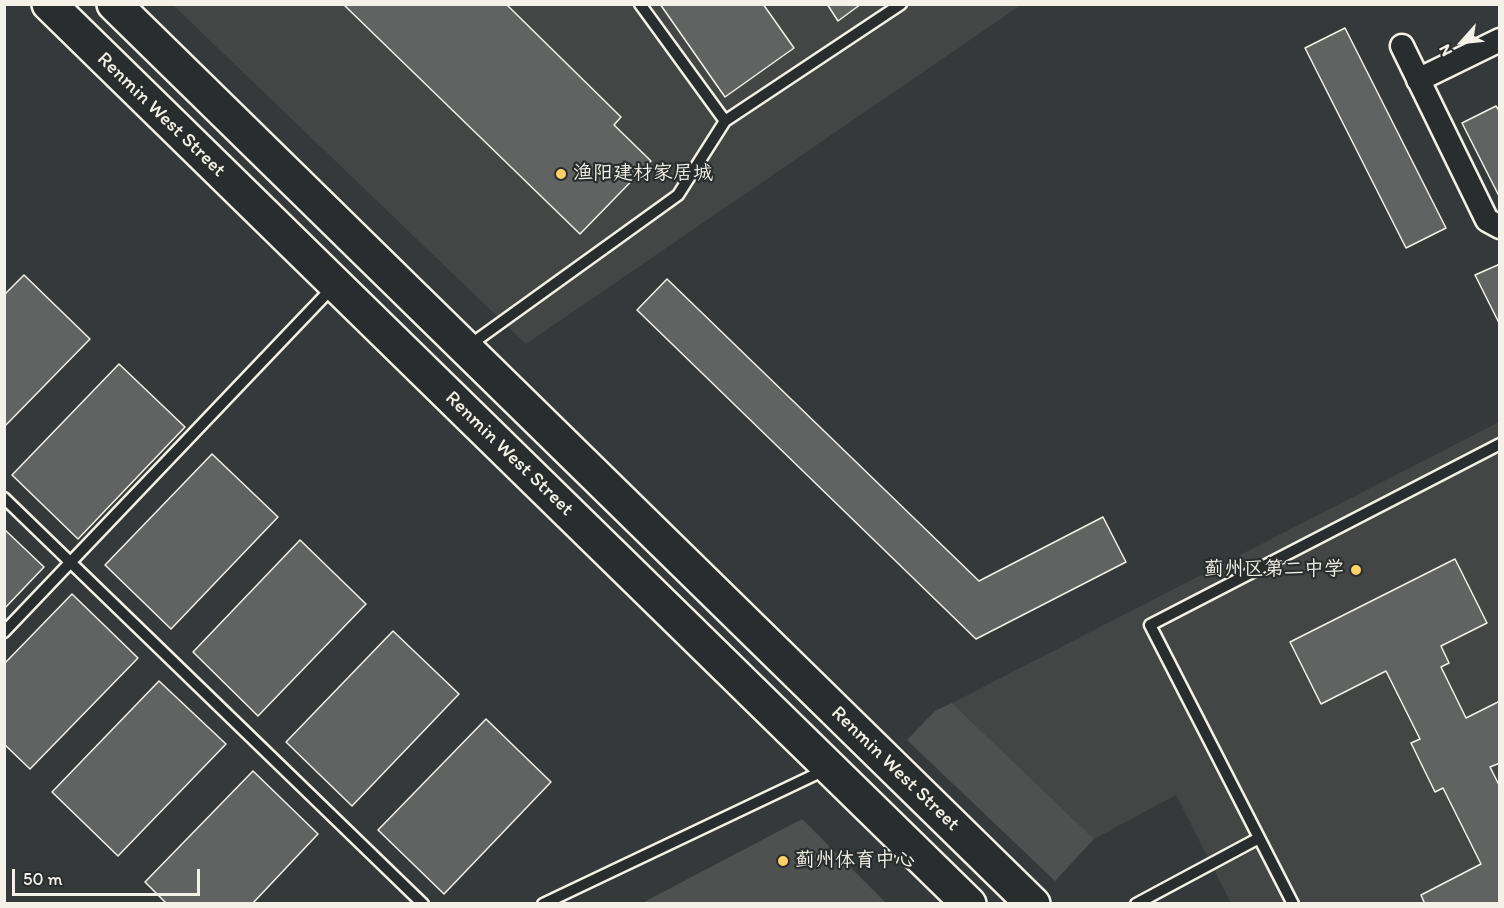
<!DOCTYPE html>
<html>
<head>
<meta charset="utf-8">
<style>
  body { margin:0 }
  #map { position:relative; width:1504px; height:908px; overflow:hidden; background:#363939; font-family:Itim,sans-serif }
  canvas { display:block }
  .frame { position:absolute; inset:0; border:6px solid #f4f1e8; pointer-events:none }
  .north { position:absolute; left:1432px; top:12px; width:60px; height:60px; -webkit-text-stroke:4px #2a2d2e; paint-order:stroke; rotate:243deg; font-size:16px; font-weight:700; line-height:24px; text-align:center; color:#f4f1e8 }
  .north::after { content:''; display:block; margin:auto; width:21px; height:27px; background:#f4f1e8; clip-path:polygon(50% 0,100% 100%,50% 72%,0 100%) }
  .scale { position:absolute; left:12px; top:869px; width:188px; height:27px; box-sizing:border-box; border:3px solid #f4f1e8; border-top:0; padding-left:8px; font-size:18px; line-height:21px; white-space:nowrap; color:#f4f1e8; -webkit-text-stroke:4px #2a2d2e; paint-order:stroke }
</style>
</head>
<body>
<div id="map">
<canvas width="1504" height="908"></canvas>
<div class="frame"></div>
<div class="north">N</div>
<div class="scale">50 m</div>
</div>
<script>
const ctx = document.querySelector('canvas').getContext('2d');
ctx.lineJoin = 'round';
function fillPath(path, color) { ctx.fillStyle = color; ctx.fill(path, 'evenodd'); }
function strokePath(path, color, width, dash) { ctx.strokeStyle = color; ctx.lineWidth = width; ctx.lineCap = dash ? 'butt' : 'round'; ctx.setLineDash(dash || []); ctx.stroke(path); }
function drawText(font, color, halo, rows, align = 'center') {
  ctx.font = font + ' Itim,"LXGW WenKai TC",sans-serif'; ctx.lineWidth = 4.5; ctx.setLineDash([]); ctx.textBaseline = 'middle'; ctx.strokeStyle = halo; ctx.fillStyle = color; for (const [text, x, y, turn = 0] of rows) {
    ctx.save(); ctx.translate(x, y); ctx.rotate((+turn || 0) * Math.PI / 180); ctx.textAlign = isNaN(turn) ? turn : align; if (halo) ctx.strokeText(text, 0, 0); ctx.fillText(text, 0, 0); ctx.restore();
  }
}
fillPath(new Path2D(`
  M173 5H1021L526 344Z
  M1499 422V903H1231L1176 795 1094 839 952 703Z`), '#434645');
fillPath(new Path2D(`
  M952 703 1094 839 1055 881 907 740 935 711Z
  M802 819 886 903H642Z`), '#4e514f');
const building = new Path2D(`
  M343 4H506L621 117 614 125 651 161 580 234Z
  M660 4H763L794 48 725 97Z
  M827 4H861L838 21Z
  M1345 28 1446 228 1406 248 1305 48Z
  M1496 106 1500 112V198L1462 123Z
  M1500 264V325L1475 275Z
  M24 275 90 339 4 427V295Z
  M667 279 979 581 1103 517 1126 562 976 639 637 310Z
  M119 364 185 427 78 539 12 475Z
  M212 454 278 517 171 629 105 565Z
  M4 529 44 567 4 609Z
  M300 540 366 604 258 716 193 652Z
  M1455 559 1487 623 1441 646 1449 663 1441 667 1466 718 1500 701V763L1490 767 1500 787V904H1425L1421 895 1481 864 1443 788 1435 792 1411 743 1420 739 1386 671 1321 704 1290 642Z
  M72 594 138 658 30 769 4 744V664Z
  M393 631 459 694 352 806 286 742Z
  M159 681 226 744 118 856 52 792Z
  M486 719 551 782 444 894 378 830Z
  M253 771 318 834 252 904H167L145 882Z`);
fillPath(building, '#616362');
strokePath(building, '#f4f1e8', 1.5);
const service = new Path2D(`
  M640 4 725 121
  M467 347 678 195 725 121 901 4
  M4 498 423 904
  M4 632 333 287
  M543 904 827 769
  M1136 904 1259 838
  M1293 904 1150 625 1500 444`);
const minor = new Path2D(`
  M1402 46 1487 220 1500 227
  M1418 80 1500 40`);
const primary = new Path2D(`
  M49 4 969 904
  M114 4 1033 904`);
strokePath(service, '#f4f1e8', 15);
strokePath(minor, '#f4f1e8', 27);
strokePath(primary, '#f4f1e8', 38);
strokePath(service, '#2a2d2e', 10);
strokePath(minor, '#2a2d2e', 22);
strokePath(primary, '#2a2d2e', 33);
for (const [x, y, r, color] of [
  [561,174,6,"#ffd166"],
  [1356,570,6,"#ffd166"],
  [783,861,6,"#ffd166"]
]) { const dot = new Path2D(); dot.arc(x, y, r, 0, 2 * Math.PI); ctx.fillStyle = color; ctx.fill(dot); strokePath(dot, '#2a2d2e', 2); }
drawText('20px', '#f4f1e8', '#2a2d2e', [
  ["Renmin West Street",161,115,44],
  ["Renmin West Street",509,454,44],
  ["Renmin West Street",895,769,44]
]);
drawText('20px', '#f4f1e8', '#2a2d2e', [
  ["渔阳建材家居城",573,174],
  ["蓟州区第二中学",1344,570,"right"],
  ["蓟州体育中心",795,861]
], 'left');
</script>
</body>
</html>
